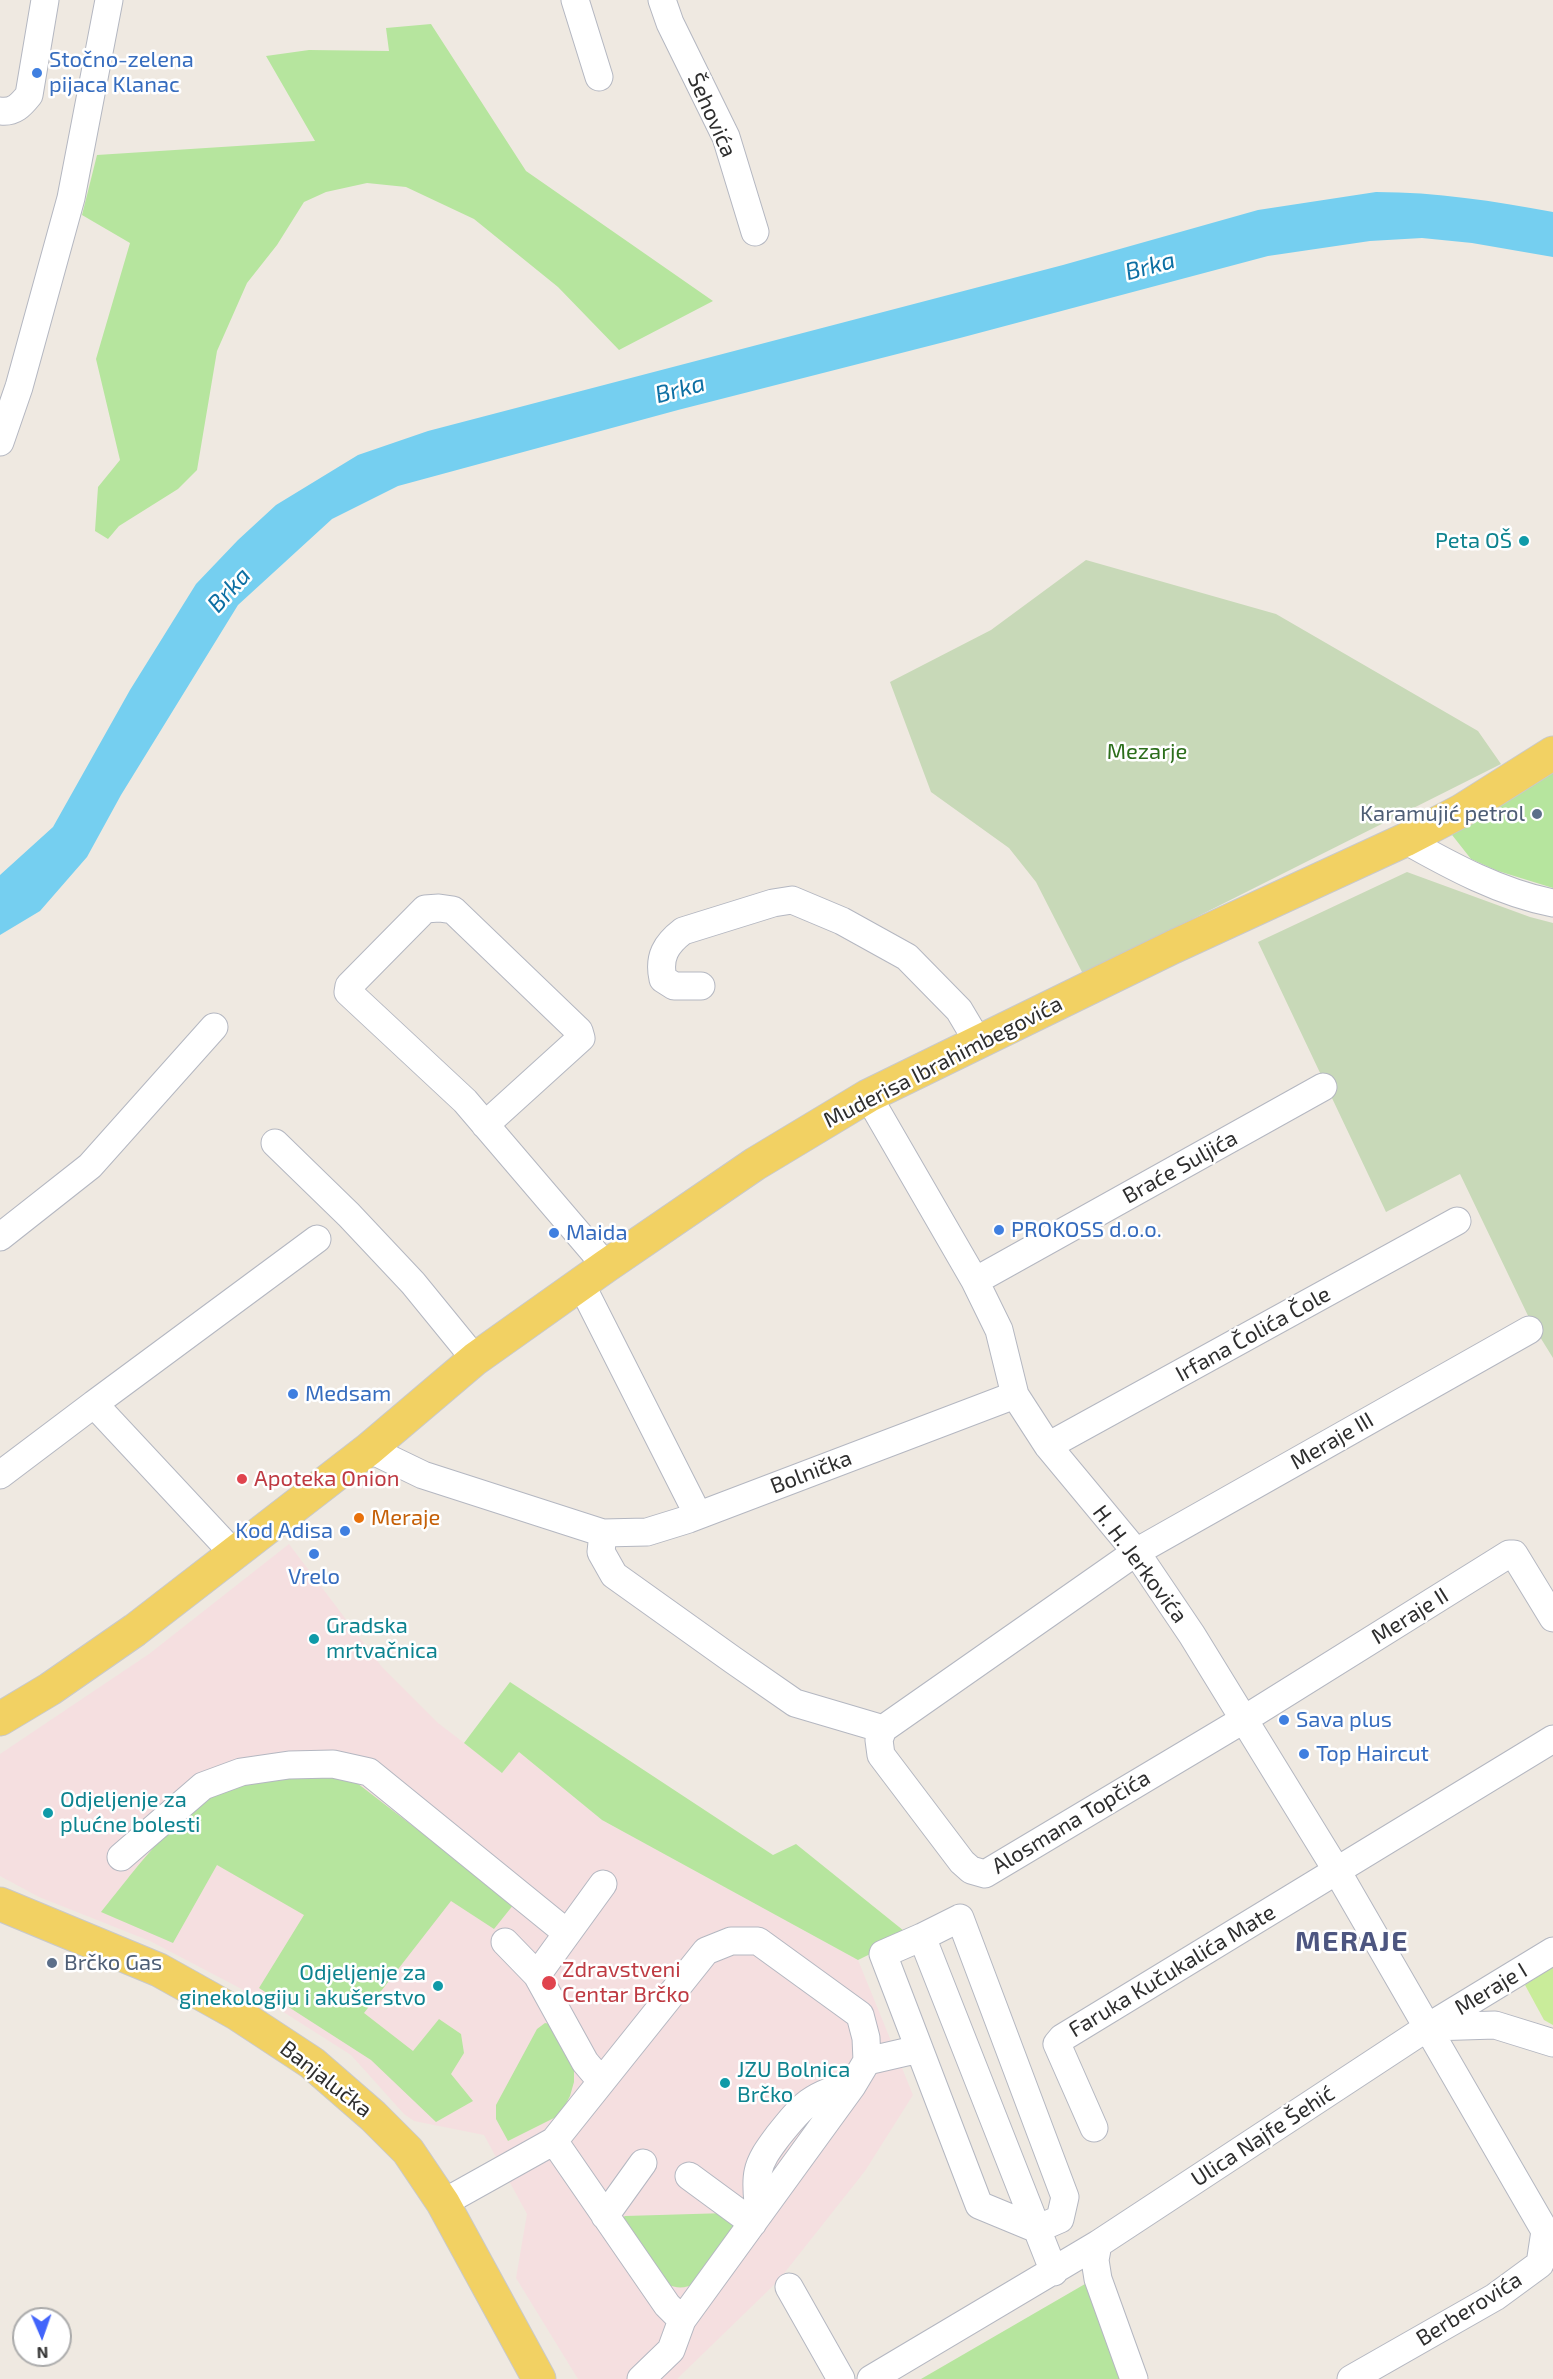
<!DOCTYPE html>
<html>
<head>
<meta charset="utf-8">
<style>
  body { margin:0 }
  #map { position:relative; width:1553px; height:2379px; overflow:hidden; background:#efe9e1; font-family:"Exo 2",sans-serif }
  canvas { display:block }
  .north { position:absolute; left:12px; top:2307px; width:60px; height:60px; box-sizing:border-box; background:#fff; border:2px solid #ababab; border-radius:50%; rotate:178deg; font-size:16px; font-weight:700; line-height:24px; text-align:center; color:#2e2e2e }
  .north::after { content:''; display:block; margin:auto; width:21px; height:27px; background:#4264fb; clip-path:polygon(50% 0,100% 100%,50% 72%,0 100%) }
</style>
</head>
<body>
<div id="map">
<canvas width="1553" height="2379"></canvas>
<div class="north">N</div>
</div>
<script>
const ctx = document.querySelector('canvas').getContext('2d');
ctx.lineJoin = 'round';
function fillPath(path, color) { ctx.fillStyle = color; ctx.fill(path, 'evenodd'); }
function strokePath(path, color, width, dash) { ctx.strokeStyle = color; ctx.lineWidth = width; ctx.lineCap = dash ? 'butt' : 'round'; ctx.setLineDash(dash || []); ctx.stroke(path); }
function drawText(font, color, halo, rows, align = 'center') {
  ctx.font = font + ' "Exo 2",sans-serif'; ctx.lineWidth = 5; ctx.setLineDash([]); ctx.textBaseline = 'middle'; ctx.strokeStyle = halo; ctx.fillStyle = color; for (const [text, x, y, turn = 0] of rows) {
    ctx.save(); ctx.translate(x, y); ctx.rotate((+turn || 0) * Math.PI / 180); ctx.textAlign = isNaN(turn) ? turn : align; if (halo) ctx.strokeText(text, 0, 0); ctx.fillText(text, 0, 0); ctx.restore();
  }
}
fillPath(new Path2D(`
  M289 1544 382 1667 438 1723 502 1772 519 1752 602 1820 858 1960 913 2095 865 2171 778 2281 677 2379H578L516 2278 527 2214 484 2135 414 2121 404 2114 351 2055 274 2006 150 1941 39 1897 0 1876V1754L149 1654Z`), '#f5dfe0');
fillPath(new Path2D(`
  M431 24 526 171 713 301 619 350 558 287 474 219 406 187 367 183 326 192 304 202 277 245 247 283 217 351 197 470 178 489 119 526 108 539 95 531 98 487 120 460 96 359 130 243 82 215 97 155 315 141 266 56 309 50 389 51 386 28Z
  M1553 761V888L1498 871 1471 859 1445 826Z
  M510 1682 773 1855 796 1844 909 1935 858 1960 602 1820 519 1752 502 1773 464 1743Z
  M331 1776 357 1783 514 1904 494 1929 451 1901 364 2013 413 2051 439 2019 461 2034 464 2053 451 2074 473 2101 436 2122 371 2060 259 1988 304 1915 217 1865 173 1943 101 1912C139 1866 183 1800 244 1783 272 1776 303 1777 331 1776Z
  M545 2023 550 2024 574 2063V2082L570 2096 560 2115 508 2141 496 2119V2105L537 2029Z
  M727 2213 737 2224 697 2282C685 2289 678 2289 666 2284L620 2219 625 2216Z
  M1085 2284 1120 2379H921Z`), '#b6e59e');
fillPath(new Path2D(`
  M1086 560 1276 614 1478 731 1501 764 1083 974 1036 882 1009 848 931 792 890 682 991 630Z
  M1407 872 1530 917 1553 923V1358L1532 1324 1460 1174 1386 1212 1258 942Z`), '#c8d9b8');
fillPath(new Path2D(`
  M1553 1966V2025L1544 2020 1525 1985Z`), '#c9ec9a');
fillPath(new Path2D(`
  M1376 192C1437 192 1493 201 1553 212V257L1472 243 1422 238 1370 241 1268 256 960 338 678 410 398 486 332 519 238 605 121 795 87 857 40 911 0 935V875L53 827 130 690 196 584 238 540 276 505 358 455 428 431 1063 265 1258 210Z`), '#75cff0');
const minor = new Path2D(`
  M575 0 599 77
  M662 0 670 23 726 137 755 232
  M0 111C14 113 21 105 29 95L45 0
  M0 442 19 387 71 198 109 0
  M1405 840C1451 866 1501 893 1553 903
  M701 986H674L663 979C658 957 666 944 683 931L773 903 792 900 842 921 907 957 959 1010 978 1042
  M868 1096 975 1281 999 1330 1015 1395 1048 1446 1136 1552 1192 1635 1337 1871 1545 2231 1540 2264 1495 2297 1351 2379
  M485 1125 581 1038 579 1031 453 910 439 908 425 909 349 986 348 992 465 1101 606 1266
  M275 1143 349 1215 413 1283 475 1359
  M0 1237 90 1166 214 1027
  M975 1281 1323 1087
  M581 1284 698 1515
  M1529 1330 1136 1552 883 1729 879 1740 881 1755 962 1862 971 1870 985 1874 1243 1720 1509 1554H1514L1553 1618
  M94 1404 317 1239
  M1048 1446 1457 1221
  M369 1449 423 1475 603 1533 647 1532 689 1519 1015 1395
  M0 1475 94 1404 234 1554
  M603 1533 601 1552 614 1575 733 1660 795 1703 883 1729
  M121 1857 203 1786 241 1772 289 1765 333 1764 369 1772 567 1933
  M922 1937 883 1954 979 2205 1037 2229 1060 2219 1065 2197 960 1918 922 1937 1037 2229 1054 2272
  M505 1942 537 1975 585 2062 601 2081
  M537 1975 603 1884
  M1431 2027 1495 2025 1553 2043
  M867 2061 919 2049
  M1094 2128 1057 2044 1062 2038 1553 1739
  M689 2176 753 2223
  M443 2203 554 2141
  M759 2214C758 2200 755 2185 758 2172 761 2158 770 2147 778 2136 801 2107 813 2092 852 2086
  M605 2216 643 2163
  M789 2287 841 2379
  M641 2379 671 2350 682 2320 852 2086 867 2061 866 2038 860 2015 758 1941H731L706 1951 554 2141 667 2305 682 2320
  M871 2379 1098 2244
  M1134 2379 1098 2279 1095 2260 1098 2244 1428 2027 1553 1951`);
const major = new Path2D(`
  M0 1719 50 1689 135 1630 369 1449 475 1359 606 1266 755 1164 868 1096 1173 947 1405 840 1461 811 1553 753
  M0 1904 159 1970 236 2013 312 2063 373 2116 408 2151 443 2203 539 2379`);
strokePath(minor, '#b4b7c1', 29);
strokePath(major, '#c9c9c9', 35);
strokePath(minor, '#fff', 27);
strokePath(major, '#f2d163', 33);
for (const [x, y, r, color] of [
  [37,73,6,"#3f7fe0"],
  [1524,541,6,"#0f9aa8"],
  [1537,814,6,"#5c6f8a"],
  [999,1230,6,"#3f7fe0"],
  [554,1233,6,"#3f7fe0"],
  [293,1394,6,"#3f7fe0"],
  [242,1479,6,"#e0444e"],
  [359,1518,6,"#e8710a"],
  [345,1531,6,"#3f7fe0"],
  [314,1554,6,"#3f7fe0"],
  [314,1639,6,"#0f9aa8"],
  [1284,1720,6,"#3f7fe0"],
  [1304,1754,6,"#3f7fe0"],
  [48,1813,6,"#0f9aa8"],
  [52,1963,6,"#5c6f8a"],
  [549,1983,8,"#e0444e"],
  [438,1986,6,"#0f9aa8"],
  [725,2083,6,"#0f9aa8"]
]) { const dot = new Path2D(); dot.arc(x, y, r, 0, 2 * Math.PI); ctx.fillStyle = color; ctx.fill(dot); strokePath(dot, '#fff', 2); }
drawText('22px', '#366cbe', '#fff', [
  ["Stočno-zelena",49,60],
  ["pijaca Klanac",49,85],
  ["PROKOSS d.o.o.",1011,1230],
  ["Maida",566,1233],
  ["Medsam",305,1394],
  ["Kod Adisa",333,1531,"right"],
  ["Vrelo",314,1577,"center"],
  ["Sava plus",1296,1720],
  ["Top Haircut",1316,1754]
], 'left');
drawText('22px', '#2e2e2e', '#fff', [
  ["Šehovića",712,115,66],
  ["Muderisa Ibrahimbegovića",943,1062,-27],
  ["Braće Suljića",1180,1167,-29],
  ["Irfana Čolića Čole",1253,1334,-29],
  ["Meraje III",1332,1441,-30],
  ["Bolnička",811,1472,-21],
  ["H. H. Jerkovića",1140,1564,53],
  ["Meraje II",1410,1616,-32],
  ["Alosmana Topčića",1071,1822,-31],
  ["Faruka Kučukalića Mate",1172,1971,-31],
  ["Meraje I",1491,1989,-31],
  ["Banjalučka",326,2079,38],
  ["Ulica Najfe Šehić",1263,2136,-33],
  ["Berberovića",1469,2309,-32]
]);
drawText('22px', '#0d838f', '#fff', [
  ["Peta OŠ",1512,541,"right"],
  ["Gradska",326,1626],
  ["mrtvačnica",326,1651],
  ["Odjeljenje za",60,1800],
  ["plućne bolesti",60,1825],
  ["Odjeljenje za",426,1973,"right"],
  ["ginekologiju i akušerstvo",426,1998,"right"],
  ["JZU Bolnica",737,2070],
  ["Brčko",737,2095]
], 'left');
drawText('22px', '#2c6e1b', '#fff', [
  ["Mezarje",1147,752]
]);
drawText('22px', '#4e5e75', '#fff', [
  ["Karamujić petrol",1525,814],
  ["Brčko Gas",64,1963,"left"]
], 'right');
drawText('22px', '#be3a42', '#fff', [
  ["Apoteka Onion",254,1479],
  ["Zdravstveni",562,1970],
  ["Centar Brčko",562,1995]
], 'left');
drawText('22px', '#c56008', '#fff', [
  ["Meraje",371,1518]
], 'left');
drawText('italic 24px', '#0d6fa3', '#fff', [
  ["Brka",1150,266,-15],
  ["Brka",680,389,-15],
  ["Brka",229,590,-48]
]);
ctx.letterSpacing = '1.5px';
drawText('bold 28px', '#4d5680', '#fff', [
  ["MERAJE",1352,1942]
]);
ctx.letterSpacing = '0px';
</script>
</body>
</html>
